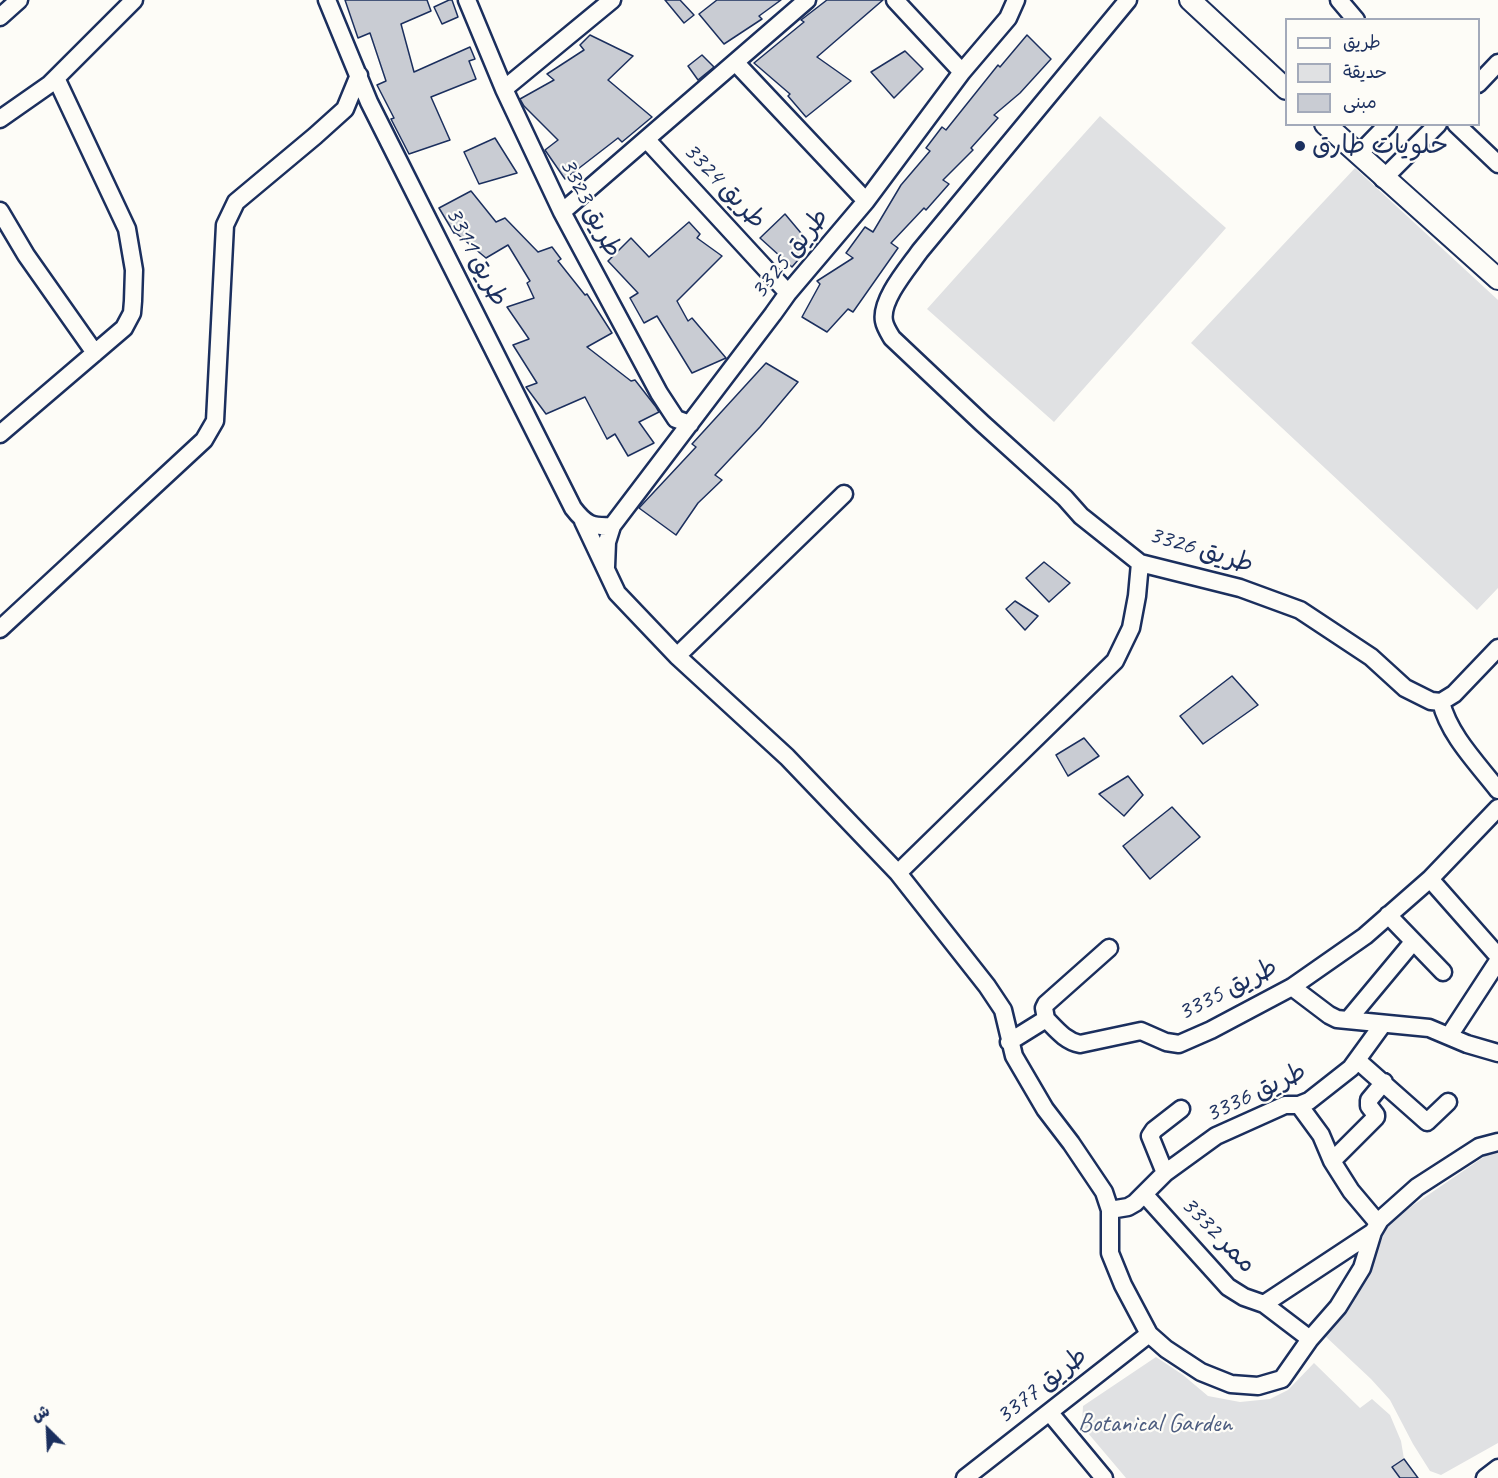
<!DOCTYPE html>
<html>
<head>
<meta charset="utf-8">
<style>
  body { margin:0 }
  #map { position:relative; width:1498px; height:1478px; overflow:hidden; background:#fdfcf7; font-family:Caveat,"Playpen Sans Arabic",sans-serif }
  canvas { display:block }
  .legend { position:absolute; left:1285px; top:18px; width:195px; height:108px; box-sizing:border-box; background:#fdfcf7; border:2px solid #a3aaba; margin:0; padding:8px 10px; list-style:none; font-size:18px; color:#1b2f5e }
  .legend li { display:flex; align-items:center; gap:12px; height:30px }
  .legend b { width:30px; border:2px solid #a3aaba }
  .north { position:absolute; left:18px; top:1400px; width:60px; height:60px; -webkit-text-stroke:4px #fdfcf7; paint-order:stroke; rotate:336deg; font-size:16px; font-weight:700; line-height:24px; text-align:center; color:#1b2f5e }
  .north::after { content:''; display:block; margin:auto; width:21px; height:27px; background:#1b2f5e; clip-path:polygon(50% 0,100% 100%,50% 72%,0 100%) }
</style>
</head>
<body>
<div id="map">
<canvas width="1498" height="1478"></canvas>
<ul class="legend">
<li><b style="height:8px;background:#fdfcf7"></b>طريق</li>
<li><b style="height:16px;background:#e0e1e3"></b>حديقة</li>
<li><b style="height:16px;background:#c9ccd3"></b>مبنى</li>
</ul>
<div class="north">ش</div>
</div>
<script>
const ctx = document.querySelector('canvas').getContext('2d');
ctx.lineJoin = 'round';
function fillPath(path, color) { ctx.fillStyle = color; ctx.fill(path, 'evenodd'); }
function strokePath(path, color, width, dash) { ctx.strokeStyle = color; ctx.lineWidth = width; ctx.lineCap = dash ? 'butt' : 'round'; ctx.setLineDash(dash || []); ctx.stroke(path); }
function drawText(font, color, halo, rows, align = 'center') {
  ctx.font = font + ' Caveat,"Playpen Sans Arabic",sans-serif'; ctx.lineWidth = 4.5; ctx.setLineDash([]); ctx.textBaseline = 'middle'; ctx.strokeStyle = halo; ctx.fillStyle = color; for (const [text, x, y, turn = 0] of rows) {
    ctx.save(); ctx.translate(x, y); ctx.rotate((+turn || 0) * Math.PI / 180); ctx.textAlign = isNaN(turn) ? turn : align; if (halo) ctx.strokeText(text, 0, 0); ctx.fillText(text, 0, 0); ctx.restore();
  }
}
fillPath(new Path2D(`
  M1100 116 1226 228 1054 422 927 309Z
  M1355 168 1498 300V588L1477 610 1191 343Z
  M1491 1152H1498V1443L1441 1475 1430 1471 1413 1444 1390 1400 1371 1379 1324 1335 1367 1273 1390 1221Z
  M1156 1357 1183 1375 1208 1396 1240 1402 1270 1399 1288 1390 1314 1363 1360 1408 1372 1399 1390 1415 1401 1441 1404 1459 1418 1478H1126L1082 1426 1083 1406Z`), '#e0e1e3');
const building = new Path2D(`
  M345 0H427L431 11 401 24 414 72 470 47 475 59 469 61 476 79 431 97 450 140 409 154 391 119 394 118 377 85 386 81 370 33 358 38Z
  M449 0H452L458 17 442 24 434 7Z
  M665 0H680L694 15 684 23Z
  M717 0H781L759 16 762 19 724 44 699 14Z
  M827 0H883L817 57 851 81 806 117 788 96 790 94 754 63 804 22 801 20Z
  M590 35 633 56 608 80 652 117 622 142 618 138 565 179 545 150 558 140 524 106 520 99 554 80 547 74 584 50 580 45Z
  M1027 35 1051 59 1020 93 994 115 998 118 971 148 973 150 943 180 949 184 926 210 924 208 891 243 898 248 853 312 848 309 827 332 802 317 820 284 817 281 853 258 846 253 865 227 873 232 901 185 930 151 926 148 942 127 946 130 998 65 1000 67Z
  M905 51 923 69 894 98 871 72Z
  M702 55 714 67 698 80 688 66Z
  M495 138 517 173 479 184 464 152Z
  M471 191 496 222 505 218 538 252 552 247 561 259 558 261 585 295 587 294 612 333 587 347 631 381 635 380 656 407 659 412 639 422 654 443 628 456 615 434 607 439 585 397 546 414 526 387 537 383 513 345 529 339 507 307 534 298 527 283 530 281 508 245 486 258 456 233H454L439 208Z
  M785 214 811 245 792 267 760 238Z
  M689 222 700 234 697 238 722 256 677 301 688 321 692 318 726 358 692 373 657 316 644 323 630 298 638 293 608 261 631 238 649 257Z
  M766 363 798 382 760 427 715 475 722 480 698 503 676 535 639 508 696 447 692 444Z
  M1044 562 1070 583 1049 602 1026 578Z
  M1015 601 1038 616 1025 630 1006 609Z
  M1232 676 1258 705 1203 744 1180 716Z
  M1084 738 1099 756 1068 776 1056 755Z
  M1128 776 1143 795 1124 816 1099 794Z
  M1172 807 1200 837 1150 879 1123 846Z
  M1404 1459 1418 1478H1400L1392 1467Z`);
fillPath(building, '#c9ccd3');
strokePath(building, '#1b2f5e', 1.5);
const minor = new Path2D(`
  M327 0 369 102 573 508C586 525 592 527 612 526L773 314 788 293 866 201 962 72 1008 18 1016 0
  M467 0 504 89 562 212 659 393 676 419 690 424
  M895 0 962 72
  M1128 0 920 251C908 268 880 300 884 321 885 327 889 333 892 338L982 423 1065 498 1081 516 1140 563 1240 588 1300 610 1371 657 1405 688 1431 701 1441 702 1454 694 1498 648
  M1339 0 1356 20
  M0 17 19 0
  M736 63 866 201
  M1478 84 1498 63
  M504 89 612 0
  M0 119 50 84 134 0
  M1456 124 1498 164
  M647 140 788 293
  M1358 155 1388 124
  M1383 179 1438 124
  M0 211 26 255 95 353
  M562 212 807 0
  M0 434 124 328 132 313 133 301 134 270 127 229 56 78
  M583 521 617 593 677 656 787 757 898 873
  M1140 563 1137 596 1131 628 1115 661 898 873 987 986 1003 1010 1014 1056 1045 1109 1071 1143 1104 1192 1110 1210V1253L1123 1285 1149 1334 1166 1349 1201 1372 1231 1384 1258 1386 1282 1379 1310 1339 1338 1307 1362 1268 1373 1232 1380 1220 1417 1187 1479 1147 1498 1142
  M606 567 607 542 612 526
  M0 629 204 440 215 421 225 225 236 202 315 136 345 109 359 75
  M677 656 844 494
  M1441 702C1449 735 1477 763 1498 790
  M1430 879 1498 956
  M1388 915 1443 972
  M1292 987 1329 1015 1337 1019 1429 1028 1467 1044 1498 1053
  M1046 1019 1044 1008 1046 1004 1109 948
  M1348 1020 1413 942
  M1449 1036 1498 961
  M1009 1042 1046 1019C1056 1029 1065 1041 1080 1044L1141 1031 1166 1042 1179 1044 1211 1030 1292 987 1365 936 1430 879 1498 808
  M1357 1060 1427 1122 1448 1102
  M1299 1105 1321 1135 1332 1161 1351 1191 1378 1223 1380 1220
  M1332 1161 1376 1117V1115L1369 1106V1100L1384 1082
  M1165 1173 1150 1136 1154 1130 1181 1109
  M1145 1195 1228 1287 1244 1297 1264 1304 1373 1232
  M1110 1210 1128 1207 1135 1203 1165 1173 1216 1136 1285 1105H1299L1309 1101 1351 1068 1383 1024
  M1264 1304 1310 1339
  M1050 1413 1104 1478
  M965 1478 1149 1334
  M1485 1478 1498 1468`);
const tertiary = new Path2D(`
  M1190 0 1286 89
  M1325 124 1498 279`);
strokePath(minor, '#1b2f5e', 21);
strokePath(tertiary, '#1b2f5e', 24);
strokePath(minor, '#fdfcf7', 16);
strokePath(tertiary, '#fdfcf7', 20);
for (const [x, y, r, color] of [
  [1300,146,6,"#1b2f5e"]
]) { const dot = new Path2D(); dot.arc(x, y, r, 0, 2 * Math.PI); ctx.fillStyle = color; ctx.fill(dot); strokePath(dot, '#fdfcf7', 2); }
drawText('26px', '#1b2f5e', '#fdfcf7', [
  ["حلويات طارق",1312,146]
], 'left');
drawText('26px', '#1b2f5e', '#fdfcf7', [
  ["طريق 3324",724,186,47],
  ["طريق 3323",590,208,63],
  ["طريق 3325",790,254,-51],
  ["طريق 3311",476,257,63],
  ["طريق 3326",1201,550,17],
  ["طريق 3335",1228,990,-27],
  ["طريق 3336",1256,1093,-25],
  ["ممر 3332",1218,1235,46],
  ["طريق 3377",1042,1386,-38]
]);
drawText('26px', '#4c5c7f', '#fdfcf7', [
  ["Botanical Garden",1155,1424]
]);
</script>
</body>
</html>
